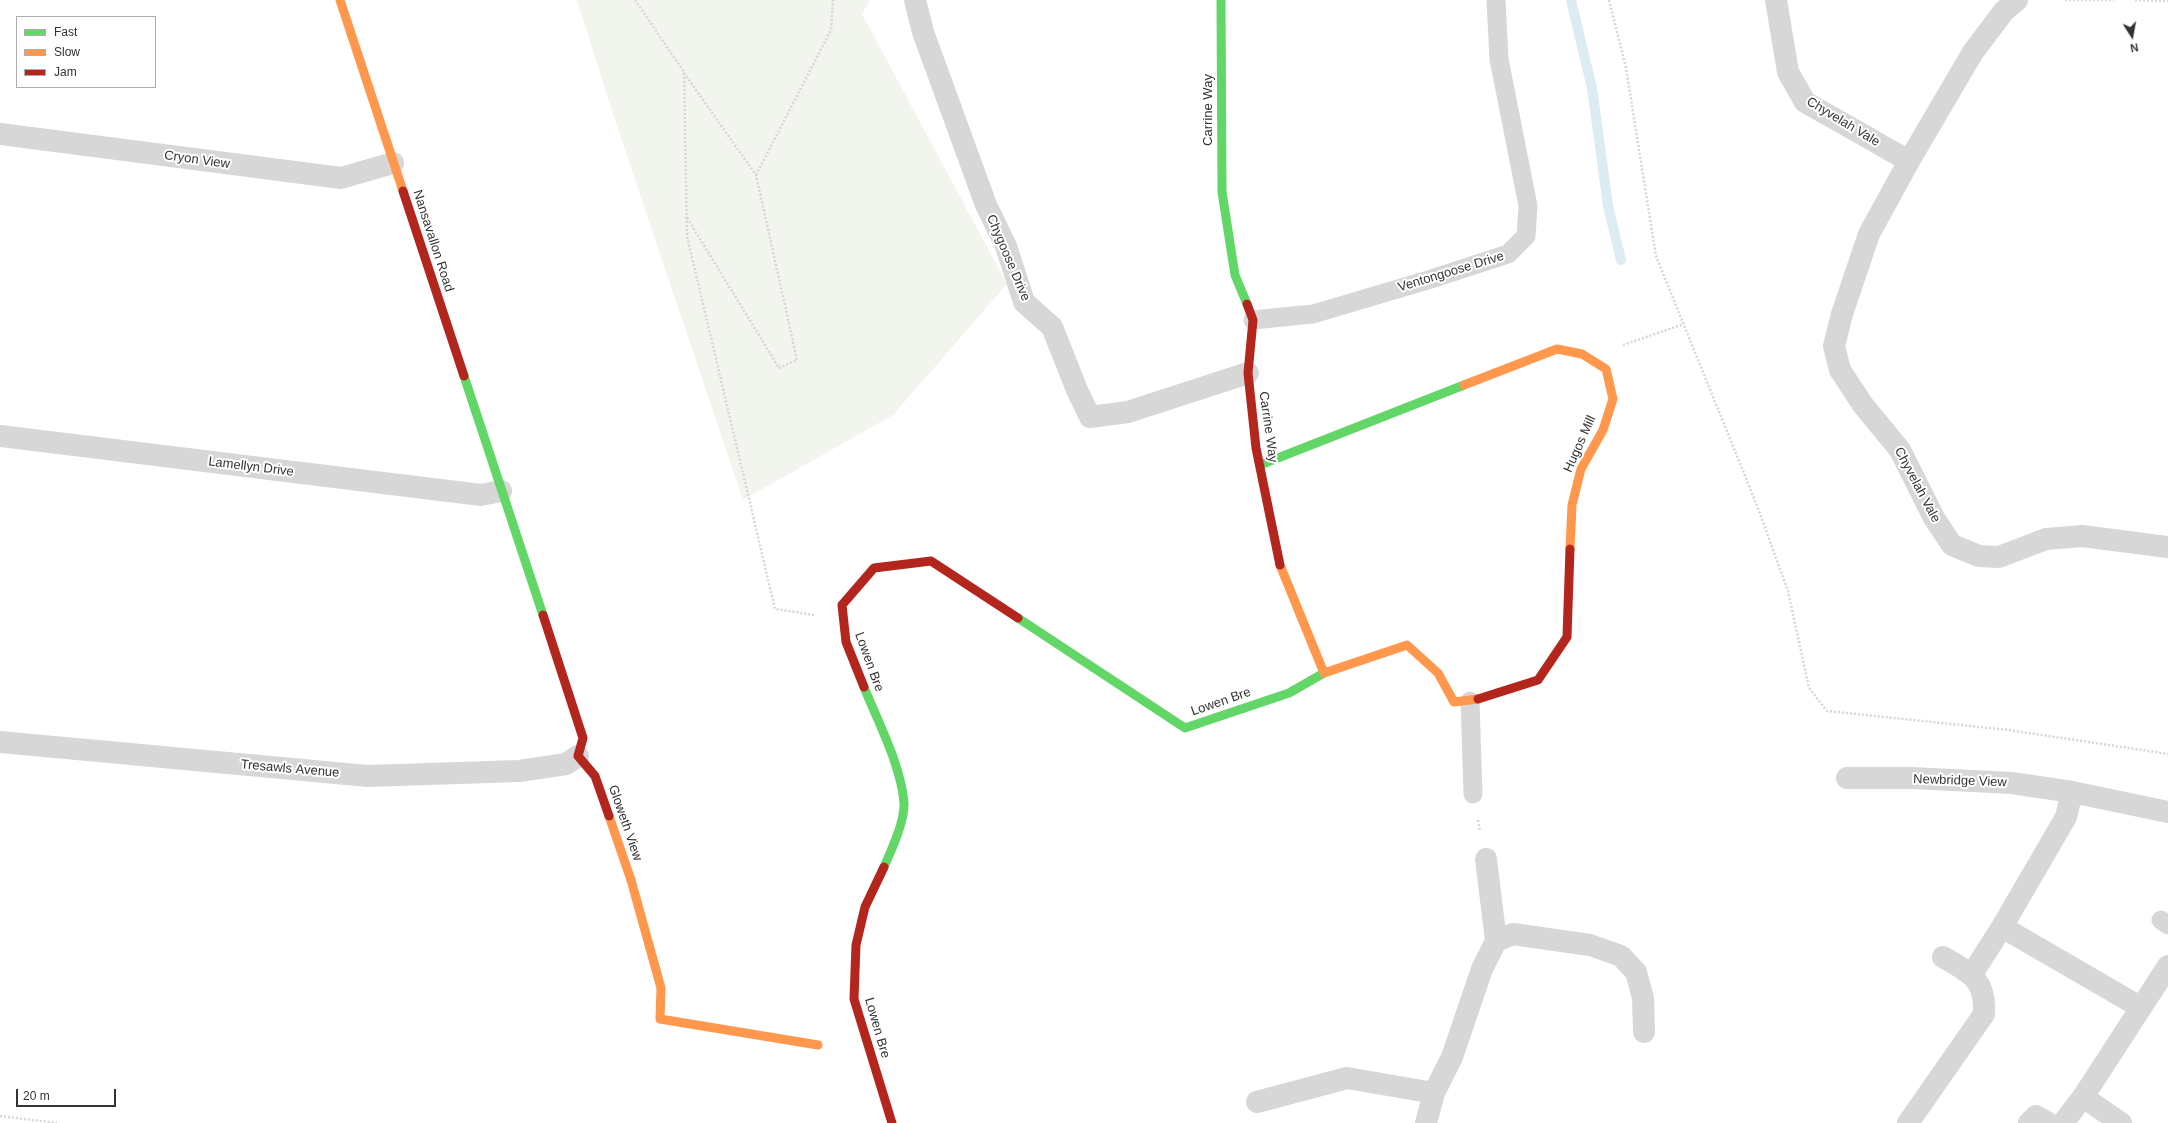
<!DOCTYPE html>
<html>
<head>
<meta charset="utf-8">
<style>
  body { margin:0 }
  #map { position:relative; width:2168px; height:1123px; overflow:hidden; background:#fff; font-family:Helvetica,sans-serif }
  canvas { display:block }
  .legend { position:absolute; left:16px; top:16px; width:140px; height:72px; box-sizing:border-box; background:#fff; border:1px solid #adadad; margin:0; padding:5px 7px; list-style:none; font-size:12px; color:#333 }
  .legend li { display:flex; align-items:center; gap:8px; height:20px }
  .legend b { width:20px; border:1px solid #adadad }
  .north { position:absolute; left:2112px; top:16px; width:40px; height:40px; -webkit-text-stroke:3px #fff; paint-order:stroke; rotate:169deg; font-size:11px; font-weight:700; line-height:16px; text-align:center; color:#333 }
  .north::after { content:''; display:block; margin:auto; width:14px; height:18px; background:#333; clip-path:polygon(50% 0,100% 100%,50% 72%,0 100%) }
  .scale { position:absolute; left:16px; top:1089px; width:100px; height:18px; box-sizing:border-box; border:2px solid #333; border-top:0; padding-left:5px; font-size:12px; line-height:14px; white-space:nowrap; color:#333; -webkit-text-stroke:3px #fff; paint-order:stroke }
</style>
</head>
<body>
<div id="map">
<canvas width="2168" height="1123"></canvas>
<ul class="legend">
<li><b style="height:5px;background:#63d668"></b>Fast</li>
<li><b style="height:5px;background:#ff974d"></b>Slow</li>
<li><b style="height:5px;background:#b3261e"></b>Jam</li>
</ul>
<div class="north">N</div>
<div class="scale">20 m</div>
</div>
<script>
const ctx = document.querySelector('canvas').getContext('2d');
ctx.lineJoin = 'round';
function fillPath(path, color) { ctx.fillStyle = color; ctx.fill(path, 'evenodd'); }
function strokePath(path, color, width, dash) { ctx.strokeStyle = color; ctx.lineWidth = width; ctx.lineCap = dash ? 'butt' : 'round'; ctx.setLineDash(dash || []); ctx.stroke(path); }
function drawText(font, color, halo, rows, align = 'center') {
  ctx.font = font + ' Helvetica,sans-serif'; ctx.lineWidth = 4; ctx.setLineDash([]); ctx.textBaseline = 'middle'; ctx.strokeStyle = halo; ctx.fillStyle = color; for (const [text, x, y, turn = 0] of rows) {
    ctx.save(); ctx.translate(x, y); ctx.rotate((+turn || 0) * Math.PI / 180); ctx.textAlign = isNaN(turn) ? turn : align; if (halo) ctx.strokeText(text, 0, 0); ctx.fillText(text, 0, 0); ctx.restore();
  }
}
fillPath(new Path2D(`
  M577 0H870L862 14 1007 284 893 415 743 500 614 117Z`), '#f1f5ed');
strokePath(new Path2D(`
  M1571 0 1592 88 1608 206 1621 260`), '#ddebf3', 10);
strokePath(new Path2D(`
  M635 0 684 72 687 236 775 609 814 615
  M1609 0 1626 68 1656 256 1756 503 1788 591 1809 688 1827 711 2009 730 2168 754
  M2065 0H2114
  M2135 0 2168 1
  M684 73 756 175 797 360 779 368 686 216
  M756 175 831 30 833 0
  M1623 345 1684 324
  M1478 820 1480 831
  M0 1116 57 1123`), '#d6d6d6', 2.5, [2, 2]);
strokePath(new Path2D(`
  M1253 320 1313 314 1428 280 1508 254 1526 236 1528 206 1499 59 1496 0
  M1470 701 1473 794
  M2161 920 2168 925`), '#d7d7d7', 19);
strokePath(new Path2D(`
  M915 0 923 32 986 205 1006 246 1024 302 1052 327 1077 390 1090 417 1128 412 1248 373
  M1776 0 1788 72 1805 102 1909 161 1869 234 1842 314 1834 346 1840 370 1863 405 1900 450 1934 518 1952 545 1979 556 1999 557 2046 539 2082 536 2168 547
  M0 134 341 178 393 163
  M1909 161 1973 52 2004 11 2017 0
  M0 436 481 495 501 491
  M0 742 368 776 519 771 566 764 578 756
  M1847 778H1912L2012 783 2072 792
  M1486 859 1496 941
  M1972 974 2002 927
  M2140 1007 2002 927 2066 817 2072 792 2168 812
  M2083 1097 2121 1123
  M1257 1102 1347 1078 1434 1093
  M1426 1123 1434 1093 1452 1057 1482 969 1496 941 1513 934 1590 945 1621 956 1636 972 1643 998 1644 1032
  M1908 1123 1984 1014C1986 979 1970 973 1943 957
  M2029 1123 2036 1116 2048 1123
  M2063 1123 2083 1097 2168 966`), '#d7d7d7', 22);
strokePath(new Path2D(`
  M1221 0 1222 192 1235 275 1247 304
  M464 376 543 615
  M1260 465 1464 385
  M1018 618 1185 728 1289 693 1324 673
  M864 687C878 722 901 765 904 803 905 821 891 851 884 867`), '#63d668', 9);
strokePath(new Path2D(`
  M340 0 403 191
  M1464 385 1557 349 1582 354 1606 369 1613 399 1603 430 1581 469 1572 505 1570 549
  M1280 565 1324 673 1407 645 1438 673 1454 702 1478 699
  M609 816 631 880 661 988 660 1019 818 1045`), '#ff974d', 9);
strokePath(new Path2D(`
  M403 191 464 376
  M1247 304 1253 320 1248 373 1256 448 1280 565
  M543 615 583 738 578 756 595 776 609 816
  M864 687 846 642 842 605 874 568 931 561 1018 618
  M1478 699 1538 680 1567 637 1570 549
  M884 867 865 907 856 945 854 999 892 1123`), '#b3261e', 9);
drawText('13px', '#333', '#fff', [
  ["Carrine Way",1208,110,-90],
  ["Chyvelah Vale",1843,122,31],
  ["Cryon View",197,160,8],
  ["Nansavallon Road",433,241,72],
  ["Chygoose Drive",1008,258,67],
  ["Ventongoose Drive",1451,272,-17],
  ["Carrine Way",1268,427,82],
  ["Hugos Mill",1580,444,-66],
  ["Lamellyn Drive",251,467,7],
  ["Chyvelah Vale",1917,485,62],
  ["Lowen Bre",869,662,70],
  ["Lowen Bre",1221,702,-19],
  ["Tresawls Avenue",290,769,5],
  ["Newbridge View",1960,781,2],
  ["Gloweth View",625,823,71],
  ["Lowen Bre",877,1028,74]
]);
</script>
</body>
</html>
